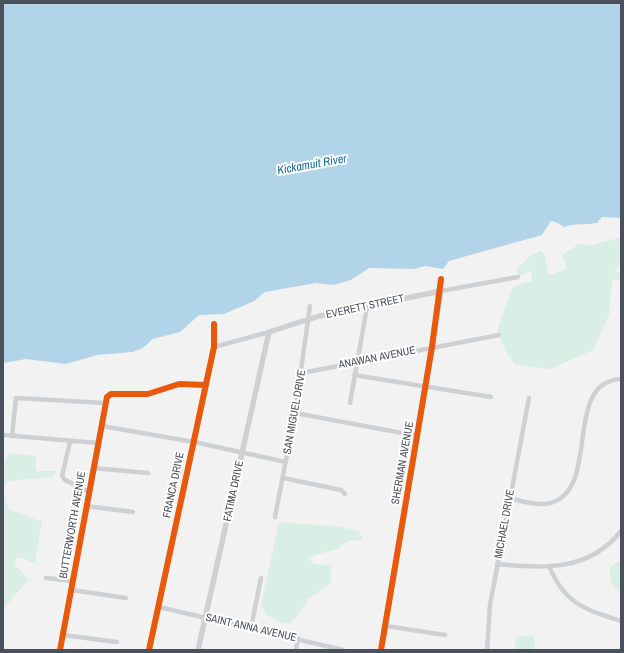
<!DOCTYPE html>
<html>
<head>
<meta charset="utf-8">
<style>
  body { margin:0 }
  #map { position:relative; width:624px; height:653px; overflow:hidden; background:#f2f2f2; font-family:"Archivo Narrow",sans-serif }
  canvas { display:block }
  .frame { position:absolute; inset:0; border:4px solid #4a515c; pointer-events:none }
</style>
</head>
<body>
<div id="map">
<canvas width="624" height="653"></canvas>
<div class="frame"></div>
</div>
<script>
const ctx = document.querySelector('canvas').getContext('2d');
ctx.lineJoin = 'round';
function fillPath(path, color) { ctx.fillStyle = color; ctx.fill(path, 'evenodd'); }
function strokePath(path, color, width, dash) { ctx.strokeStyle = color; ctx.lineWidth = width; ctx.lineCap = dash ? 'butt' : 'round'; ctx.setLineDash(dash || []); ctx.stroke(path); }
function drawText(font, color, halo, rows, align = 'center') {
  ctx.font = font + ' "Archivo Narrow",sans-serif'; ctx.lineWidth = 4; ctx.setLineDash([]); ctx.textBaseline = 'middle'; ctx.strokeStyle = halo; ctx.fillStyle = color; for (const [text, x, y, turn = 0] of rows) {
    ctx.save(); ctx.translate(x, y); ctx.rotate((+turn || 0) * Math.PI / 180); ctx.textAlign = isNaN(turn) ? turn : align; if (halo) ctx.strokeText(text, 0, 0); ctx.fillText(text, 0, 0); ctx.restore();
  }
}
fillPath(new Path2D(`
  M618 238 621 239V261L615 270 621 274V280L612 279 609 315 593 350 550 369 515 364 506 352 497 331 513 286 532 281 531 270 520 276 516 270 530 256 541 251 544 254 549 275 567 269 562 255 579 244 591 245Z
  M9 454 36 456V471H56L53 477 8 481 3 487V464Z
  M3 488 8 509 42 522 35 563 17 557 14 564 29 579 3 609Z
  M279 522 336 526 359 531 363 538 357 541 349 540 337 549 315 555 309 559 315 564 331 565V580L328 586 308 599 301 612 291 623C279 625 265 616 261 605Z
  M621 560V591C610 586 610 578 610 567Z
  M530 635 534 636 535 641 533 650H516L515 641 517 637Z`), '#d9eee5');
fillPath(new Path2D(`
  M3 3H621V218L602 217 597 223C585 225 576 223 564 227L558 223 551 221 542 235 449 261 443 269 426 266 413 269 369 268 351 280 334 285 316 283 265 292 254 301 224 314 199 315 180 332 153 339 143 348 133 352 97 355 66 364 26 359 3 363Z`), '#b2d4e8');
strokePath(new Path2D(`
  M441 279V291L518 277
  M214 347 269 332
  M302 373 499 335
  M354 375 491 397
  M350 403 367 307
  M295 413 418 436
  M102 426 194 442 286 462
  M3 435 98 443
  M12 436 16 398 105 403
  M70 442 62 476 65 480 89 492
  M93 468 148 473
  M283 478 341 490 345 494
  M509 498C521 501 534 505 546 504 604 495 560 382 621 379
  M86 506 133 512
  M275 517 295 413 310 306
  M497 564C543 569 590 571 621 531
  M549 566C565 604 584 609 621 621
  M46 578 73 581
  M72 590 126 598
  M159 607 343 650
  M386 626 445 635
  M251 628 261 578
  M63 635 117 642
  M60 650 107 397 111 394H148L179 384 206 385
  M149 650 214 347V324
  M296 650 298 638
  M487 650 490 605 529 398`), '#ced0d2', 4.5);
strokePath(new Path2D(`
  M198 650 269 332 319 316 441 291 381 650`), '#ced0d2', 5.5);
strokePath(new Path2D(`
  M60 650 107 397 111 394H148L179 384 206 385
  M149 650 214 347V324
  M381 650 432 347 441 279`), '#e8590c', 6);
drawText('11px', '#4a515c', '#fff', [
  ["EVERETT STREET",365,307,-12],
  ["ANAWAN AVENUE",377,358,-11],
  ["SAN MIGUEL DRIVE",295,412,-80],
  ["SHERMAN AVENUE",403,463,-80],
  ["FRANCA DRIVE",174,485,-78],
  ["FATIMA DRIVE",234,491,-78],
  ["MICHAEL DRIVE",505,524,-80],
  ["BUTTERWORTH AVENUE",73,525,-80],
  ["SAINT ANNA AVENUE",251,628,13]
]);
drawText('italic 12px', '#1b6d9e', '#fff', [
  ["Kickamuit River",312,165,-10]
]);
</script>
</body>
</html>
